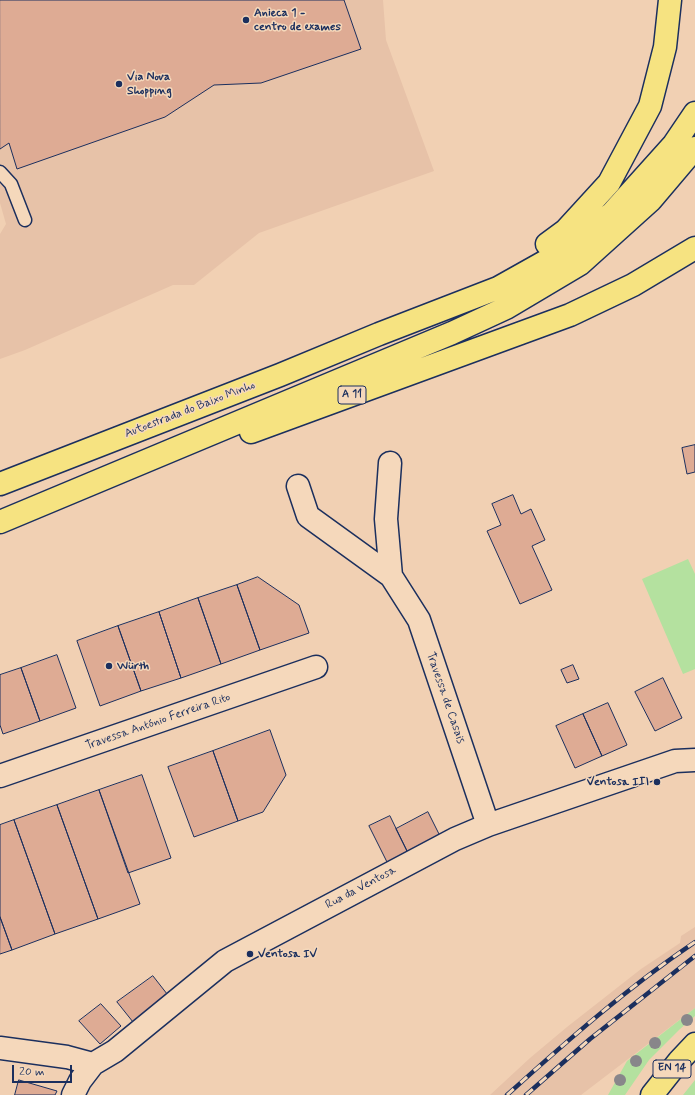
<!DOCTYPE html>
<html>
<head>
<meta charset="utf-8">
<style>
  body { margin:0 }
  #map { position:relative; width:695px; height:1095px; overflow:hidden; background:#f1d0b3; font-family:Mynerve,sans-serif }
  canvas { display:block }
  .scale { position:absolute; left:12px; top:1065px; width:60px; height:18px; box-sizing:border-box; border:2px solid #1b2f5e; border-top:0; padding-left:5px; font-size:12px; line-height:14px; white-space:nowrap; color:#1b2f5e; -webkit-text-stroke:3px #f5d8bb; paint-order:stroke }
</style>
</head>
<body>
<div id="map">
<canvas width="695" height="1095"></canvas>
<div class="scale">20 m</div>
</div>
<script>
const ctx = document.querySelector('canvas').getContext('2d');
ctx.lineJoin = 'round';
function fillPath(path, color) { ctx.fillStyle = color; ctx.fill(path, 'evenodd'); }
function strokePath(path, color, width, dash) { ctx.strokeStyle = color; ctx.lineWidth = width; ctx.lineCap = dash ? 'butt' : 'round'; ctx.setLineDash(dash || []); ctx.stroke(path); }
function drawText(font, color, halo, rows, align = 'center') {
  ctx.font = font + ' Mynerve,sans-serif'; ctx.lineWidth = 3; ctx.setLineDash([]); ctx.textBaseline = 'middle'; ctx.strokeStyle = halo; ctx.fillStyle = color; for (const [text, x, y, turn = 0] of rows) {
    ctx.save(); ctx.translate(x, y); ctx.rotate((+turn || 0) * Math.PI / 180); ctx.textAlign = isNaN(turn) ? turn : align; if (halo) ctx.strokeText(text, 0, 0); ctx.fillText(text, 0, 0); ctx.restore();
  }
}
fillPath(new Path2D(`
  M0 0H383L386 40 434 171 259 233 194 285H173L25 350 0 359V234L6 224 0 203Z
  M695 927V1008L581 1095H490L530 1058 567 1027 641 969 680 943 681 936Z`), '#e7c2a8');
fillPath(new Path2D(`
  M688 559 695 574V669L683 674 642 579Z
  M695 1008V1016L680 1029 649 1060 625 1095H608L627 1061Z
  M695 1080V1095H683Z`), '#b4e19f');
const building = new Path2D(`
  M0 0H344L361 49 261 83 214 85 165 117 17 169 9 143 0 149Z
  M695 445V472L687 474 682 448Z
  M513 495 521 514 531 509 545 540 532 546 552 590 520 604 487 531 501 525 492 504Z
  M258 577 299 605 309 633 260 650 237 585Z
  M237 585 260 650 221 664 198 598Z
  M198 598 221 664 181 678 159 612Z
  M159 612 181 678 141 691 118 626Z
  M118 626 141 691 100 706 77 641Z
  M57 655 76 708 40 721 21 668Z
  M573 665 579 679 567 683 561 670Z
  M21 668 40 721 3 734 0 725V675Z
  M663 678 682 718 655 731 635 692Z
  M608 703 627 745 602 756 583 714Z
  M583 714 602 756 575 768 556 726Z
  M270 730 286 775 263 812 238 821 213 751Z
  M213 751 238 821 194 837 168 767Z
  M142 775 171 858 128 873 99 790Z
  M99 790 140 904 98 919 57 805Z
  M57 805 98 919 55 934 14 820Z
  M428 812 440 836 408 853 396 829Z
  M390 816 408 853 388 864 369 826Z
  M14 820 55 934 12 950 0 917V825Z
  M0 917 12 950 0 954Z
  M153 976 171 999 137 1027 117 1002Z
  M101 1004 121 1026 100 1044 79 1021Z
  M19 1080 57 1091 55 1095H15Z`);
fillPath(building, '#deab94');
strokePath(building, '#1b2f5e', 1);
const lane = new Path2D(`
  M0 172 11 184 25 220`);
const street = new Path2D(`
  M390 463 386 519 391 576 419 620 488 825
  M298 486 308 516 391 576
  M0 776 316 667
  M0 1048 67 1057 93 1064
  M73 1095 80 1081 93 1064 115 1051 225 961 455 839 488 825 675 761 695 760`);
const primary = new Path2D(`
  M652 1095 679 1061 695 1044`);
const highway = new Path2D(`
  M547 244 566 230 609 183 650 106 665 47 670 0
  M251 432 570 315 633 285 695 248
  M0 484 280 375 379 334 498 288 564 251 612 213 674 144 695 113
  M0 522 452 333 506 308 580 264 651 200 695 148`);
strokePath(lane, '#1b2f5e', 15);
strokePath(street, '#1b2f5e', 25);
strokePath(primary, '#1b2f5e', 25);
strokePath(highway, '#1b2f5e', 25);
strokePath(lane, '#f5d8bb', 12);
strokePath(street, '#f5d8bb', 22);
strokePath(primary, '#f6e381', 22);
strokePath(highway, '#f6e381', 22);
const rail = new Path2D(`
  M507 1095C567 1041 628 987 695 942
  M526 1095 590 1039 695 956`);
strokePath(rail, '#1b2f5e', 4.5);
strokePath(rail, '#f5d8bb', 3, [9]);
ctx.fillStyle = '#88868a';
for (const [x, y] of [
  [687,1020],
  [655,1043],
  [636,1061],
  [620,1080]
]) { ctx.beginPath(); ctx.arc(x, y, 6, 0, 2 * Math.PI); ctx.fill(); }
for (const [x, y, r, color] of [
  [246,20,4,"#1b2f5e"],
  [119,84,4,"#1b2f5e"],
  [109,666,4,"#1b2f5e"],
  [657,782,4,"#1b2f5e"],
  [250,954,4,"#1b2f5e"]
]) { const dot = new Path2D(); dot.arc(x, y, r, 0, 2 * Math.PI); ctx.fillStyle = color; ctx.fill(dot); strokePath(dot, '#f5d8bb', 1.5); }
for (const [x, y, w] of [
  [352,395,28],
  [672,1069,38]
]) { const box = new Path2D(); box.roundRect(x - w / 2, y - 9, w, 18, 3); ctx.fillStyle = '#f5d8bb'; ctx.fill(box); strokePath(box, '#1b2f5e', 1); }
drawText('bold 11px', '#1b2f5e', null, [
  ["A 11",352,395],
  ["EN 14",672,1069]
]);
drawText('bold 12px', '#1b2f5e', '#f5d8bb', [
  ["Anieca 1 -",254,13],
  ["centro de exames",254,27],
  ["Via Nova",127,77],
  ["Shopping",127,91],
  ["Würth",117,666],
  ["Ventosa III",649,782,"right"],
  ["Ventosa IV",258,954]
], 'left');
drawText('12px', '#1b2f5e', '#f5d8bb', [
  ["Autoestrada do Baixo Minho",190,410,-21],
  ["Travessa de Casais",445,698,71],
  ["Travessa António Ferreira Rito",158,722,-19],
  ["Rua da Ventosa",361,888,-28]
]);
</script>
</body>
</html>
